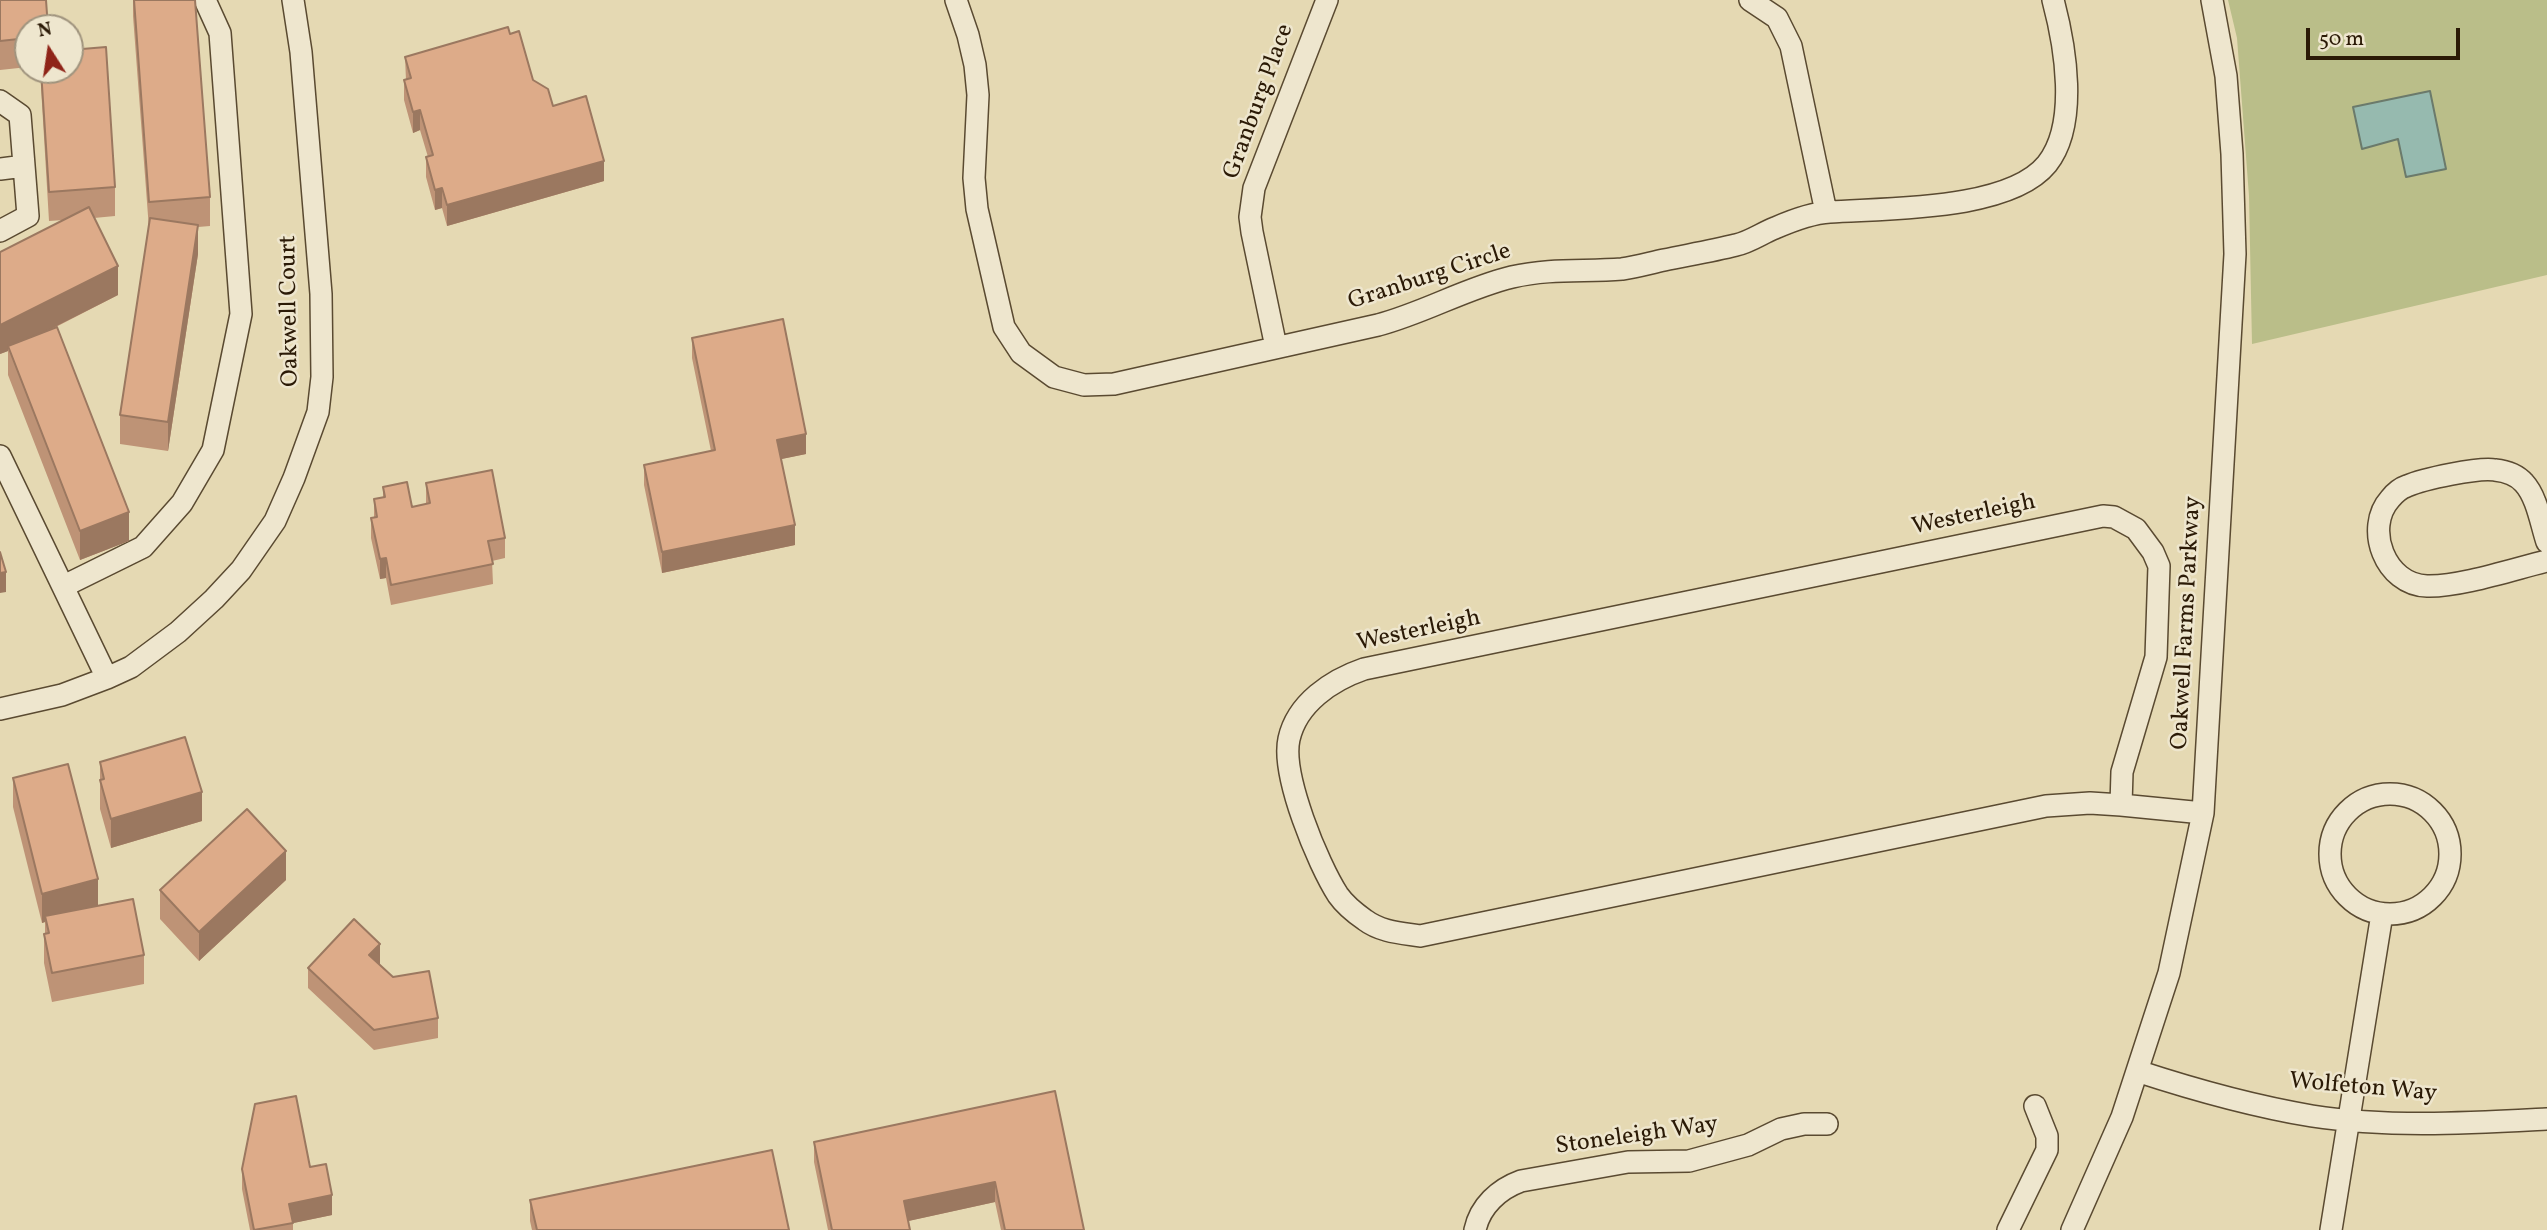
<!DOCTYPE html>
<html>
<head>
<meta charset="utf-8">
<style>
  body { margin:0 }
  #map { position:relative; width:2547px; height:1230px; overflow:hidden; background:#e5d9b3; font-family:Vollkorn,serif }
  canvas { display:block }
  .north { position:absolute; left:14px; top:14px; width:70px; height:70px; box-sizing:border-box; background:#eee6ce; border:2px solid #a0947e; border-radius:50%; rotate:348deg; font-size:19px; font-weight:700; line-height:28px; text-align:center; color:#2b1a06 }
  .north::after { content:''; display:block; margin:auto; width:24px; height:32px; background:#8f2418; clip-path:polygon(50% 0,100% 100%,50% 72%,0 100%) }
  .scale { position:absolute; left:2306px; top:28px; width:154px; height:32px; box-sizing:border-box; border:4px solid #2b1a06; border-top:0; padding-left:9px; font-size:21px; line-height:24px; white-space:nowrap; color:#2b1a06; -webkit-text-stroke:5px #eee6ce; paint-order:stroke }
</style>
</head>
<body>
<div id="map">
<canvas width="2547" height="1230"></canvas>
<div class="north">N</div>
<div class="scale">50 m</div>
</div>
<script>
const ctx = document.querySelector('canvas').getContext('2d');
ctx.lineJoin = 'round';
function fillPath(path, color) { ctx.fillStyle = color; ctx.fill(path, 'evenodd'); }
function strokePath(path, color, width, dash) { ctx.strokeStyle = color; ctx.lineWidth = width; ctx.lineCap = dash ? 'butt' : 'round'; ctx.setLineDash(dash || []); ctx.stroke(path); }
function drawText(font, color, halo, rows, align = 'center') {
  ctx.font = font + ' Vollkorn,serif'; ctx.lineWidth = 5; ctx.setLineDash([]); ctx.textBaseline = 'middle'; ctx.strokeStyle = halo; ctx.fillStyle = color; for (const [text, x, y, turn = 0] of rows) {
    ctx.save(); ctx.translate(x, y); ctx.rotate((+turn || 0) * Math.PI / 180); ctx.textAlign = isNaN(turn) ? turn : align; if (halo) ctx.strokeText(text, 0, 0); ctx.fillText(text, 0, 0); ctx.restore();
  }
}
fillPath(new Path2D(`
  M2228 0H2547V275L2252 344 2249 196 2237 38Z`), '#babe89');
const water = new Path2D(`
  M2430 91 2446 169 2406 177 2398 139 2362 149 2353 107Z`);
fillPath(water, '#96baaf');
strokePath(water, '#6b7a6b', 2);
const minor = new Path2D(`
  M956 0 968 35 975 65 978 95 974 178 977 209 1004 327 1021 353 1054 377 1084 385 1114 384 1378 325C1424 313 1466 288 1512 277 1551 268 1584 272 1622 269 1636 267 1650 263 1664 260 1688 255 1712 251 1736 245 1750 242 1762 233 1775 228 1791 221 1812 213 1830 212 1886 208 2009 211 2047 164 2079 124 2065 45 2053 0
  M1750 0 1777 18 1791 46 1826 212
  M0 101 20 115 28 216 0 231
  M0 169 24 166
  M1276 347 1252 232 1250 217 1254 188 1327 0
  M0 456 107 678
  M2103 516 2114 517 2136 529 2153 552 2159 566 2156 657 2122 772 2121 805 2090 803 2046 806 1420 936C1401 933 1381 932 1365 920 1355 913 1345 905 1338 895 1318 864 1281 775 1289 739 1297 703 1332 680 1364 669Z
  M2547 542C2541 524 2537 497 2524 483 2517 475 2505 471 2495 470 2479 467 2423 479 2407 486 2401 488 2394 494 2390 499 2364 528 2385 585 2427 586 2460 587 2514 569 2547 561
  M64 586 143 547 182 503 213 450 241 314 220 33 205 0
  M0 709 62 695 107 678 131 667 178 632 214 599 241 570 275 521 294 478 318 412 322 377 321 294 301 52 293 0
  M2330 854a60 60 0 1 1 120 0a60 60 0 1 1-120 0Z
  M2121 805 2203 813
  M2137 1071C2195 1090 2252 1106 2312 1116 2389 1128 2470 1123 2547 1119
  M1475 1230C1480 1206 1499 1189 1521 1181L1628 1162 1689 1161 1748 1145 1781 1129 1804 1124H1827
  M2008 1230 2047 1150V1136L2035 1106
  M2072 1230 2122 1117 2169 973 2203 813 2235 254 2232 154 2226 76 2212 0
  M2331 1230 2382 914`);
strokePath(minor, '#5a4a31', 24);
strokePath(minor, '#eee6ce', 21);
fillPath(new Path2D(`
  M0 0 28 28V67L0 70Z
  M133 0H195L210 197V226L198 227V254L168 451 120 444V415L149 229 133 16Z
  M510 34 533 80 553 106 604 181 447 226 442 208 435 210 426 177V157H428L420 130 413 133 404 100V80H406L405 57Z
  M40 70H70L115 187V216L94 218 118 295 50 330 129 541 80 560 8 375V351L0 354 64 220 49 221Z
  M692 338 806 454 781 459 795 545 662 573 644 485V465L711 451 692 358Z
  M426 483 505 538V558L492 561 493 584 391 605 386 578 380 579 371 538V518H374V499L383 497V487L412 507 426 504Z
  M100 762 202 821 111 848 100 809Z
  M13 778 98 906 144 955V984L52 1002 44 963V934L45 933V922L42 923 13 807Z
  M286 880 199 961 160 919V890Z
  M380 964 379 965 438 1018V1038L374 1050 308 988V968Z
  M1055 1091 1084 1230H1001L995 1202 908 1221 910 1230H828L814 1162V1142Z
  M310 1167 332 1215 293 1223V1230H250L242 1189V1169Z
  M530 1200 789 1230H532L530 1221Z`), '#be9376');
fillPath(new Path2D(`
  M420 110V130L413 133V112Z
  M604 161V181L447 226V205Z
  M442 188V208L435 210V190Z
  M198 225V254L168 451V422Z
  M118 266V295L9 350 8 346V351L0 354V325Z
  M806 434V454L777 460V440Z
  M129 512V541L80 560V531Z
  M795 525V545L662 573V552Z
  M386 558V578L380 579V559Z
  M6 572V592L0 593V573Z
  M202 792V821L111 848V819Z
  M286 851V880L199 961V932Z
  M98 879V908L45 916V922L42 923V894Z
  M380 944V964L369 975V955Z
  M995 1182V1202L904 1222V1201Z
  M332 1195V1215L289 1224V1204Z`), '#9b7860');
const building = new Path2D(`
  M0 0H46L48 28H28V38L0 41Z
  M134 0H195L210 197 149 202Z
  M508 27 510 34 519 31 533 80 548 89 553 106 586 96 604 161 447 205 442 188 435 190 426 157 433 155 420 110 413 112 404 80 411 78 405 57Z
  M106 47 115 187 49 192 41 70H70V50Z
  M89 207 118 266 0 325V252Z
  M150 218 198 225 168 422 120 415Z
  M783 319 806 434 777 440 795 525 662 552 644 465 715 450 692 338Z
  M57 327 129 512 80 531 8 346Z
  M492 470 505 538 488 541 493 564 391 585 386 558 380 559 371 518 377 517 374 499 385 497 383 487 407 482 412 507 430 503 426 483Z
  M0 552 6 572 0 573Z
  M185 737 202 792 111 819 100 780 104 779 100 762Z
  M68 764 98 879 42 894 13 778Z
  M247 809 286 851 199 932 160 890Z
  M133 899 144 955 52 973 44 934 49 933 45 916Z
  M354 919 380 944 369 955 393 977 429 971 438 1018 374 1030 308 968Z
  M1055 1091 1084 1230H1005L995 1182 904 1201 910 1230H832L814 1142Z
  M296 1096 310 1167 326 1164 332 1195 289 1204 293 1223 254 1230 242 1169 255 1104Z
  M772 1150 789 1230H537L530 1200Z`);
fillPath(building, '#ddab89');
strokePath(building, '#9b7860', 2);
drawText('24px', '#2b1a06', '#eee6ce', [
  ["Granburg Place",1260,102,-70],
  ["Granburg Circle",1430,278,-18],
  ["Oakwell Court",291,311,-91],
  ["Westerleigh",1974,516,-12],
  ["Oakwell Farms Parkway",2188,623,-87],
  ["Westerleigh",1419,632,-12],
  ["Wolfeton Way",2363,1089,5],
  ["Stoneleigh Way",1637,1137,-8]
]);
</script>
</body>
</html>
